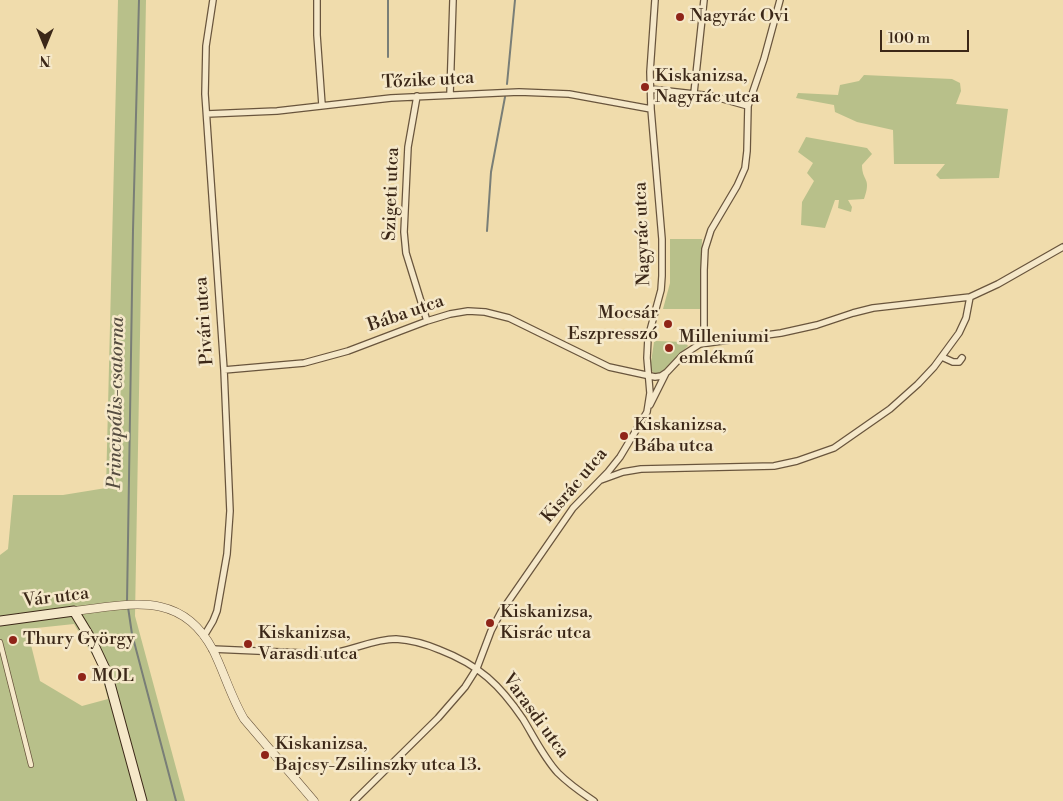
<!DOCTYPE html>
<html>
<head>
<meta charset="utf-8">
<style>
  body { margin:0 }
  #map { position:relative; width:1063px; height:801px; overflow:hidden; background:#f0dcac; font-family:"Libre Bodoni",serif }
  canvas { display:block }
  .north { position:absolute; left:20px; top:20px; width:50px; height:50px; -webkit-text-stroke:4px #f5e8c9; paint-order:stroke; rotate:180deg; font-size:14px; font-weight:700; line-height:20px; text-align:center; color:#3c2818 }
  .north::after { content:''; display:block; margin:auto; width:18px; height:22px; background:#3c2818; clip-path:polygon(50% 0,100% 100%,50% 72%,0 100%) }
  .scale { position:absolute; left:880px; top:30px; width:89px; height:22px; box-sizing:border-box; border:2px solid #3c2818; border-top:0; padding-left:6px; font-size:15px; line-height:18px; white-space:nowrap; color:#3c2818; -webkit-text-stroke:4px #f5e8c9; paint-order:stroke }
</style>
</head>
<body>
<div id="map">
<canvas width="1063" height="801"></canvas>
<div class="north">N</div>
<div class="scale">100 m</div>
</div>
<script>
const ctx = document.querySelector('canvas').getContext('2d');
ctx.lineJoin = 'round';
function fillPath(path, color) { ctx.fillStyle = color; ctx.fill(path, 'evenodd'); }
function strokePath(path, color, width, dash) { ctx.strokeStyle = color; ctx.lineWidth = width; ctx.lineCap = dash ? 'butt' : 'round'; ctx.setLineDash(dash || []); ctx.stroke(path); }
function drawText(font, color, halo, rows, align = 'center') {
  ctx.font = font + ' "Libre Bodoni",serif'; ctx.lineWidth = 5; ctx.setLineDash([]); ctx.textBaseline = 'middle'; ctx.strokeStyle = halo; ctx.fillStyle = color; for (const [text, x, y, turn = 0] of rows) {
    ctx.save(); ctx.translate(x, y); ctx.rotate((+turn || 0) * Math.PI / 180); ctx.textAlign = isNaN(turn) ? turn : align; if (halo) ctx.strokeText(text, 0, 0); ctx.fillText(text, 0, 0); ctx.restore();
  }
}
fillPath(new Path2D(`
  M118 0H146L135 616 185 801H0V555L8 549 13 495H63L106 488ZM74 624 99 666 108 699 82 706 40 681 27 629Z
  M864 75 952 79 960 83 961 91 956 104 1008 109 999 178 940 179 936 175 945 164H894L893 130 857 122 835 112 834 105 796 98 798 93 838 95 840 85 859 81Z
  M806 137 867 148 872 154 862 165C862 182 872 177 864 199L848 200 852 207 851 212 838 208 839 200H835L825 228 801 225 802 202 814 181 807 173 813 163 798 152Z
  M670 239H702L700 309H663L670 283Z
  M656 341 685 342 688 346 661 373 655 374 650 369 654 342Z`), '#b8c08a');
strokePath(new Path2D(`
  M388 0V57
  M507 84 515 0
  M487 231 491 172 505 97
  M127 602 133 230 139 0
  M128 607 132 634 176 801`), '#797e77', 2);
const pedestrian = new Path2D(`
  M0 642 31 765`);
const minor = new Path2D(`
  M317 0V35L322 105
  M650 89 712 96 748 106
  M694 93 704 0
  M450 94 453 0
  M417 96 408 147 404 232 406 253 427 321
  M207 114 277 111 391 98 519 92 569 94 651 109
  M700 344 781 333 817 325 853 313 873 308 970 297 998 284 1063 247
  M942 357 953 362H959L962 358
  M224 370 304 363 348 351 427 321 450 314 468 311 485 312 509 318 609 367 655 377 661 376 667 372 683 355 700 344 704 336V270L705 249 711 230 737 186 745 168 747 151 748 106 764 59 780 0
  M650 405 666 373
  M601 480 623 472 641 469 774 466 797 461 834 448 890 409 918 384 934 367 959 333 966 318 970 297
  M204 636 213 621 217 611 227 554 230 511 224 370 205 94 206 46 213 0
  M212 649 326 654C350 652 372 639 396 639 411 640 426 644 440 650 479 665 500 685 523 719 534 737 544 758 558 773 569 784 582 793 594 801
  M354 801 438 718 465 687 477 668 491 631 501 612 573 508 608 472 620 457 647 412 650 393 647 358 648 338 661 290 662 276V239L651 109 650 72 655 0`);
const tertiary = new Path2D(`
  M74 611C129 605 181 589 213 650 224 672 231 697 244 719L314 801`);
const secondary = new Path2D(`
  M0 621 74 611 91 639 107 673 142 801`);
strokePath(pedestrian, '#69553d', 6);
strokePath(minor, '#69553d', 8);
strokePath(tertiary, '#69553d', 9);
strokePath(secondary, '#3c2818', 11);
strokePath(pedestrian, '#f5e8c9', 4.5);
strokePath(minor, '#f5e8c9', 5.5);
strokePath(tertiary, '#f5e8c9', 8);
strokePath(secondary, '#f5e8c9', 9);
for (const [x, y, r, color] of [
  [680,17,5,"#8f2418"],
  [645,87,5,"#8f2418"],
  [668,324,5,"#8f2418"],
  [669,348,5,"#8f2418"],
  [624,436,5,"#8f2418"],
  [490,623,5,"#8f2418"],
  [13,640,5,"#8f2418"],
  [248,644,5,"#8f2418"],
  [82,677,5,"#8f2418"],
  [265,755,5,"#8f2418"]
]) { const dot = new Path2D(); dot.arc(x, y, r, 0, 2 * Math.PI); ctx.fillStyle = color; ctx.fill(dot); strokePath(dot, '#f5e8c9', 2); }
drawText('18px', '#3c2818', '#f5e8c9', [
  ["Nagyrác Ovi",690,17],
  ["Kiskanizsa,",655,77],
  ["Nagyrác utca",655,98],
  ["Mocsár",658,314,"right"],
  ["Eszpresszó",658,335,"right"],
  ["Milleniumi",679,338],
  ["emlékmű",679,359],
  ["Kiskanizsa,",634,426],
  ["Bába utca",634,447],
  ["Kiskanizsa,",500,613],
  ["Kisrác utca",500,634],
  ["Kiskanizsa,",258,634],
  ["Varasdi utca",258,655],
  ["Thury György",23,640],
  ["MOL",92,677],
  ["Kiskanizsa,",275,745],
  ["Bajcsy-Zsilinszky utca 13.",275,766]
], 'left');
drawText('18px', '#3c2818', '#f5e8c9', [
  ["Tőzike utca",428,81,-3],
  ["Szigeti utca",392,194,-88],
  ["Nagyrác utca",643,234,-92],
  ["Bába utca",406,314,-19],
  ["Pivári utca",205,321,-94],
  ["Kisrác utca",575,486,-50],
  ["Vár utca",56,598,-7],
  ["Varasdi utca",535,716,54]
]);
drawText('italic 19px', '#554c40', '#f5e8c9', [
  ["Principális-csatorna",117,403,-89]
]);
</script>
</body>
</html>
